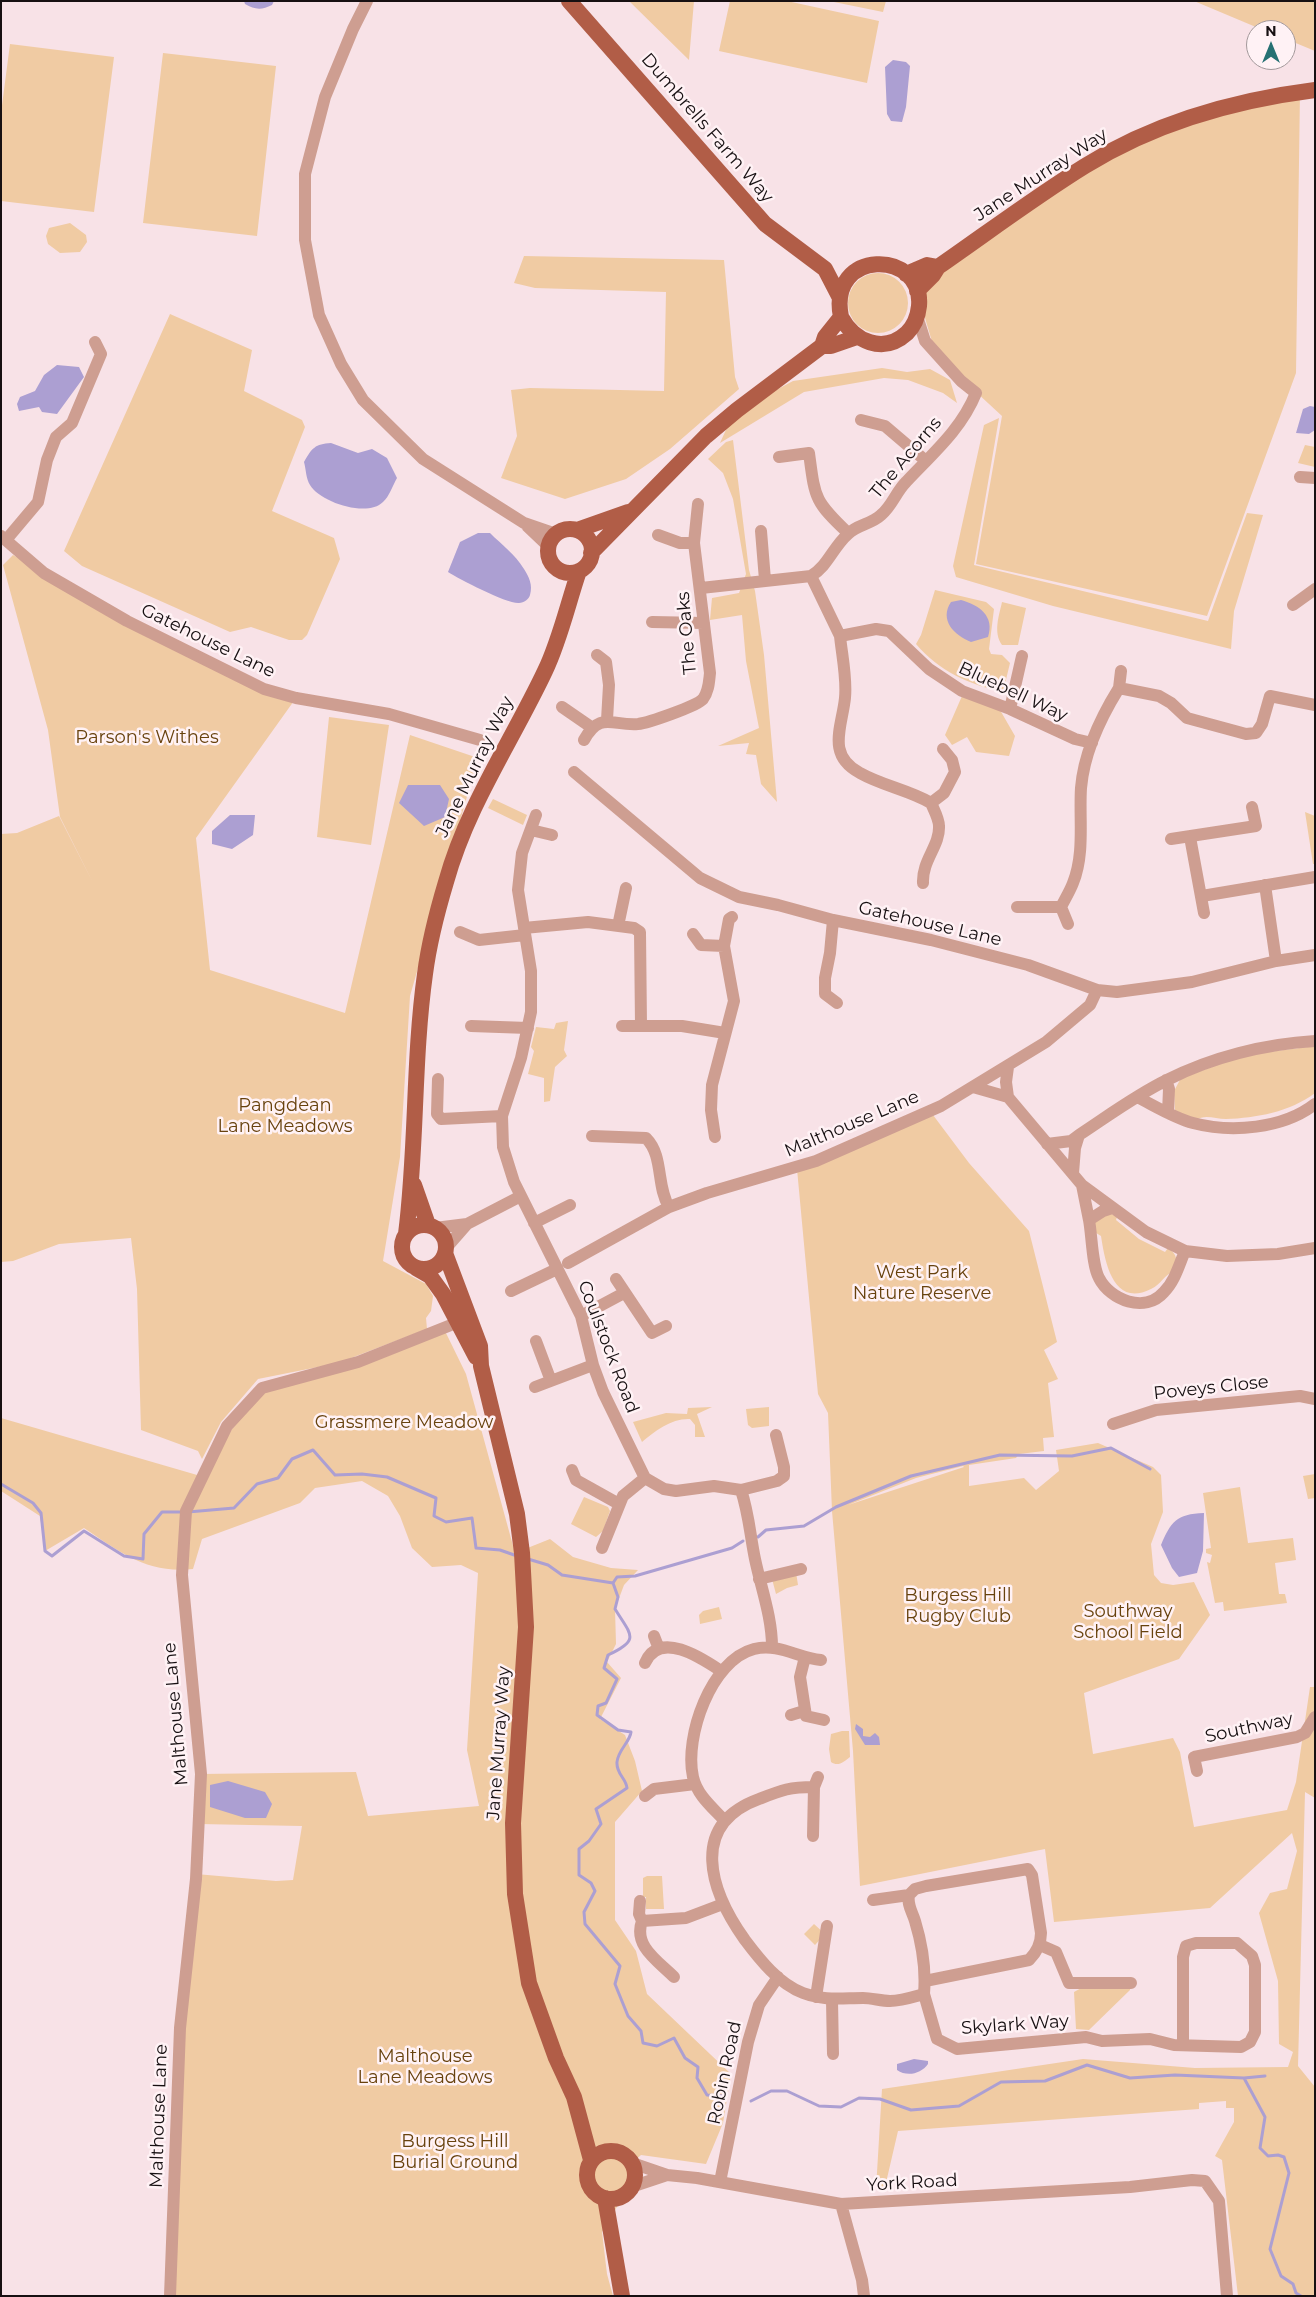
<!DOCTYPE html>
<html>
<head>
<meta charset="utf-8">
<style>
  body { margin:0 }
  #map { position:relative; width:1316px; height:2297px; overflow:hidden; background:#f8e2e7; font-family:Montserrat,sans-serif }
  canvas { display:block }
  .frame { position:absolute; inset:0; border:2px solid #171012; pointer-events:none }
  .north { position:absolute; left:1246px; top:20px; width:50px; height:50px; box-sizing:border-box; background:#fff2f5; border:1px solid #a2989a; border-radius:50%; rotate:0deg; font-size:14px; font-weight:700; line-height:20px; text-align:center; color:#171012 }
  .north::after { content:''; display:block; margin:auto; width:18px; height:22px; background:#267173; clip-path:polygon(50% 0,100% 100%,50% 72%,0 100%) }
</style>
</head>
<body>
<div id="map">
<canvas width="1316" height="2297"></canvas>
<div class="frame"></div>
<div class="north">N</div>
</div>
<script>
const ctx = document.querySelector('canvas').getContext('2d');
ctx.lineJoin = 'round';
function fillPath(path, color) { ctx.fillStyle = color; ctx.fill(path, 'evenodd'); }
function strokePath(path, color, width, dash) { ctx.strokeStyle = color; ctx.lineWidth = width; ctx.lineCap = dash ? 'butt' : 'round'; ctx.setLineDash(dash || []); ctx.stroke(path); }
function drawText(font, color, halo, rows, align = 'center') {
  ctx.font = font + ' Montserrat,sans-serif'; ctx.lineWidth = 5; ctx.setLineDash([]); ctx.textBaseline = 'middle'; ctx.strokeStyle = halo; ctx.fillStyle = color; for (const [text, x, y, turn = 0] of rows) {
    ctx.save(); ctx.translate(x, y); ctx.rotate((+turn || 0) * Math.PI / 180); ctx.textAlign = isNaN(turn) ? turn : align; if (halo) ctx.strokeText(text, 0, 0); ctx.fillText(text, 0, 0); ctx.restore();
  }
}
fillPath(new Path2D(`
  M629 1H694L689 60Z
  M730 1H787L879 21 867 83 719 51Z
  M829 1H886L883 12Z
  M1194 1H1315V51L1286 39V30H1263Z
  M10 44 114 57 94 212 1 201V113Z
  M163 53 276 66 257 236 143 223Z
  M1300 92 1296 373 1207 616 976 564 1002 416 936 355 917 291 1086 166 1197 115Z
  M70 223 86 235 87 242 80 252 60 253 48 244 46 236 49 228Z
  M524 256 724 260 735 377 739 389 670 449 626 479 565 499 501 478 517 436 511 390 530 388 664 391 666 292 535 288 514 283Z
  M848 303a30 30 0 1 1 60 0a30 30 0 1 1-60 0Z
  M170 314 252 350 244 391 302 420 305 427 272 511 334 538 340 559 307 635 302 640H289L251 627 230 632 82 566 64 551Z
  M882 368 907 372 930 369 950 380 957 403 943 393 908 380 884 378 804 392 720 443 730 421 765 396 793 381Z
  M999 418 974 565 1208 621 1247 513 1263 515 1234 611 1231 649 1053 606 956 577 953 566 984 425Z
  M733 440 749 570 755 591 764 655 777 802 761 784 756 755 746 754 749 743 718 746 759 728 746 661 742 615 710 620 712 598 739 593 746 574 733 499 723 473 708 459 726 442Z
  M1305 445 1315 447V467L1298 463Z
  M13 555 127 621 296 698 196 838 210 970 345 1013 410 735 478 758 410 996 400 1157 383 1261 426 1284 433 1296 431 1311 426 1318 427 1329 338 1363 258 1379 221 1422 202 1459 198 1451 141 1430 137 1289 131 1238 59 1244 13 1261 1 1262V834L17 833 59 816 92 881 60 817 48 730 3 565Z
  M935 590 986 602 994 609 989 649 991 654 1002 655 1010 663 1003 692C968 684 939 671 916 644L921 635Z
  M1002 602 1026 608 1018 645H1002C993 632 999 616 1002 602Z
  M962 696 1000 710 1015 736 1009 756 976 752 967 737 952 745 945 735Z
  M329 717 389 725 371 845 317 837Z
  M493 799 527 815 523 825 488 808Z
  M1305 812 1315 816V864H1313Z
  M568 1021 564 1050 567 1056 555 1067 550 1101 544 1102V1078L528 1074 534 1051 531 1047 536 1027 554 1029 556 1023Z
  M1315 1046V1093C1290 1112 1256 1118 1226 1119 1215 1119 1205 1114 1196 1120L1175 1111 1174 1091 1181 1078 1245 1055Z
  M933 1115 969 1163 1029 1231 1057 1342 1044 1350 1058 1379 1048 1383 1054 1437 1043 1438 1044 1451 1019 1454 1016 1458 969 1465V1486L1024 1478 1036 1490 1059 1471 1056 1450 1098 1443 1153 1467 1161 1475 1163 1512 1151 1544 1154 1575 1161 1583 1173 1585 1194 1582 1210 1615 1179 1659 1084 1693 1093 1754 1173 1738 1180 1752 1194 1827 1287 1810 1296 1782 1310 1687H1315V1798L1305 1792 1298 2066 1315 2087V2296H1238L1222 2160 1215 2156 1234 2122V2108H1226V2101L1199 2103V2109L898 2131 885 2187 876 2189 882 2089 1083 2059 1195 2068 1288 2067 1293 2052 1279 2044 1278 1981 1259 1913 1270 1893 1287 1889 1297 1851 1292 1833 1210 1908 1054 1922 1045 1849 860 1886 853 1751 832 1511 828 1413 818 1394 797 1169ZM963 1466 964 1467 848 1505 916 1478Z
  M1110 1213 1117 1217 1116 1220 1139 1239 1165 1252 1168 1248C1178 1255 1177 1260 1175 1271 1164 1274 1162 1284 1151 1289 1113 1308 1105 1262 1101 1236L1093 1231V1223Z
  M445 1331 466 1374 515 1553 550 1539 573 1557 611 1568 638 1570 624 1585 615 1609 616 1644 607 1662 621 1678 600 1719 625 1735 635 1761 642 1791 615 1822V1920L636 1951 647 1994 731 2074 723 2123 706 2164 641 2155 632 2163 624 2195 602 2232 607 2274 613 2296H170L180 2028 196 1874 276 1881 293 1880 302 1826 199 1824 201 1774 356 1772 368 1816 479 1806 467 1750 478 1573 461 1565 432 1567 412 1548 400 1516 388 1496 362 1481 315 1488 300 1503 202 1539 193 1569C147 1574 120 1552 84 1528L45 1551 40 1516 1 1491V1418L204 1477 232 1429 264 1390Z
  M712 1407 697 1414 705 1437H695V1425L690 1419C672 1418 655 1431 642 1442L633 1422 666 1413 687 1414 688 1408Z
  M769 1407V1426L752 1428 748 1425 746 1409Z
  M1315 1474V1498L1308 1499 1303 1476Z
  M1240 1487 1248 1543 1293 1538 1296 1560 1275 1563 1279 1594H1285L1287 1603 1224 1611 1223 1602 1215 1603 1207 1562 1210 1563 1212 1555 1206 1553V1549L1211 1548 1203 1493Z
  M584 1497 608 1507 610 1511 603 1531 596 1537 571 1524Z
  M796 1572 798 1585 787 1588 776 1594 772 1579Z
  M719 1607 722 1619 700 1624 699 1615 703 1611Z
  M842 1731H849L850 1757C844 1762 838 1767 831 1762L829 1749 831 1734Z
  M647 1876H662L664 1909H646V1897H643V1878Z
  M814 1924 825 1934 815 1945 804 1934Z
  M1085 1986H1130V1990L1089 2030 1076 2029 1074 1992Z`), '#f0cba3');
fillPath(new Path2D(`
  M244 1H274L272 5C262 10 255 10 245 4Z
  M893 60 906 62 910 66 906 107 902 122 891 121 887 114 885 67Z
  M57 365 79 367 84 377 57 414 42 412 39 407 19 411 17 404 20 397 35 391 44 375Z
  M1310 406 1315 407V430L1309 434 1296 433 1303 409Z
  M331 443 358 453 372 449 387 458 397 478C393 485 389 497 383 502 367 518 320 502 310 485 306 479 306 469 304 462 312 448 315 444 331 443Z
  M478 533H490C502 545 515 554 524 569 529 577 533 585 530 595 529 599 524 603 519 603 507 604 459 579 448 572L460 542Z
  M961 600C979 605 995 616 988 637L971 642C954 635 939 620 951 602Z
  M408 785H440L449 799 445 817 424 826 399 803Z
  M230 815H255L253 835 232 849 212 844V831Z
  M1204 1513 1203 1551 1197 1573 1179 1577 1172 1568 1161 1545C1171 1522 1176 1514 1204 1513Z
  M856 1724 863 1729V1736L870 1737 875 1733 879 1737 880 1745H865L855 1729Z
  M228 1781 265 1792 272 1804 266 1818H245L210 1807V1785Z
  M914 2059 928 2061V2064C921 2074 907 2077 897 2070V2064Z`), '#ac9fd2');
strokePath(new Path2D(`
  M1 1484 33 1503 41 1513 45 1551 52 1556 84 1531 124 1556 143 1559 144 1534 162 1512H182
  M188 1512 234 1508 257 1484 278 1478 292 1459 313 1450 335 1475 362 1474 387 1477 436 1498 434 1516 446 1522 472 1518 476 1548 500 1550 517 1556
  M758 1537 766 1530 804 1526 836 1507 911 1476 1000 1455 1072 1456 1111 1448 1150 1469
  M528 1559 548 1565 562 1575 613 1583
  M613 1583 618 1597 615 1609C631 1635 641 1640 608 1655L604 1668 617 1679 606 1703 598 1706 597 1715 618 1730 631 1732C630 1742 618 1750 617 1762 616 1774 626 1778 627 1788L596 1809 601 1824 589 1841 579 1849V1875L591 1883 595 1891 584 1912 585 1924 620 1966 615 1984 628 2016 641 2031 643 2043 657 2046 674 2038 685 2058 698 2067 697 2078 707 2095 723 2096
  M613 1583 617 1577 635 1576 732 1548 743 1541
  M1244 2078 1265 2076
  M751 2101 771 2091H787L819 2106 841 2107 859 2098 880 2099 911 2110 959 2106 1001 2082 1045 2081 1087 2065 1130 2078 1175 2075 1244 2078 1265 2117 1260 2148 1268 2156 1278 2155 1284 2157 1289 2173 1270 2249 1281 2276 1293 2284 1296 2293 1301 2296`), '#ac9fd2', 3);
strokePath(new Path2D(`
  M367 1 353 29 325 97 305 174V240L319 315 341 364 363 400 423 459 524 523 556 534
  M861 420 885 426 926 461
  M779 457 809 453C815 498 814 501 848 533
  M1300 477 1315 478
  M528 527 548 546
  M761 531 765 580
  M658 535 680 543H694
  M1 536 44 573 127 621 264 689 296 698 389 714 480 740
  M6 540 38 502 47 460 56 437 72 423 101 354 95 342
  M811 576C828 566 833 547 848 534 856 525 872 524 881 515 892 506 896 492 906 482 932 454 961 430 976 393L961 381 925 341 917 316
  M701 588 811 576 840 636 876 629 889 631 929 669 962 691 1010 709 1075 739 1092 743
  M1293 605 1315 589
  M652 622 704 623
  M840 636C842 656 847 678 845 698 842 727 826 755 860 773 883 786 909 790 931 803
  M597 655 606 662 609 685 607 720
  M1119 688 1121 671
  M562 707 591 727
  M1010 709 1022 656
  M584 740C600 711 612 726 638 724 648 723 697 706 703 699 709 691 709 681 710 673L694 543 698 504
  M574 772 700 878 739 897 778 905 833 920 931 940 1028 965 1097 990 1117 992 1192 982 1276 961 1315 955
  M536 815 522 853 518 890 531 971V1012L521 1058 502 1116 503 1147 514 1182 581 1316 593 1365 603 1392 645 1478 664 1489 676 1491 714 1486 741 1490 777 1481 784 1476V1467L776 1435
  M531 830 552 835
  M1190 837 1204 913
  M1171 839 1256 826 1252 807
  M923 883C922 860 940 846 939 826 939 819 934 810 931 803L944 793 955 772 952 760 943 749
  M1265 885 1276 961
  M1202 896 1315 877
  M1017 907H1061L1068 924
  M1061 907C1065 899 1070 891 1073 883 1085 853 1079 819 1081 788 1084 752 1101 717 1119 688L1159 696 1171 703 1187 718 1246 734 1256 733 1262 724 1270 696 1315 705
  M833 920 830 953 825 978V994L837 1003
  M618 926 626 888
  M524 928 588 922 634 928 640 932 641 1025
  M460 932 479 940 525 935
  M693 934 701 945 724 946
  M471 1026 528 1028
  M622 1026H682L725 1033
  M1008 1067 1006 1082 1008 1097
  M438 1079 437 1114 441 1119 502 1116
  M1166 1080 1169 1089 1168 1113
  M973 1087 1008 1097 1082 1185 1146 1232 1185 1251 1227 1256 1278 1254 1315 1248
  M1137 1097C1155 1106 1174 1118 1193 1123 1231 1133 1283 1129 1315 1104
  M592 1136 646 1138C664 1156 656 1186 669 1207
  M715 1137 711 1110 712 1085 734 1001 724 946 729 919 732 917
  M1047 1144 1071 1141 1079 1135
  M1073 1173 1075 1148 1079 1135C1108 1116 1136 1095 1167 1080 1212 1057 1265 1044 1315 1041
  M1082 1185 1089 1220
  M1112 1208 1103 1211 1089 1220C1092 1236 1092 1265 1099 1278 1110 1300 1145 1314 1164 1292 1175 1281 1179 1265 1185 1251
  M534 1223 570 1205
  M435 1228 467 1224 521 1196
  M446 1248 467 1224
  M568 1263 669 1207 707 1193 816 1161 941 1106 1046 1042 1090 1005 1097 990
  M616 1279 652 1333 666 1326
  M511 1291 557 1269
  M581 1316 624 1293
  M536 1341 551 1381
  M535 1387 593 1365
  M1113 1424 1156 1410 1300 1396 1315 1399
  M572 1470 576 1480 619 1504
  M741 1490C749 1514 750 1535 755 1559 761 1588 772 1617 772 1647
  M602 1548 623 1496 645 1478
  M759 1579 801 1569
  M654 1636 659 1649
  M805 1657 800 1677 806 1716 824 1720
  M645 1663C659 1629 703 1659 721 1671
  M791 1715 804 1711
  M1197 1771 1194 1757 1297 1737 1305 1733 1315 1717
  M814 1787C789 1787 782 1790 759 1799 688 1825 710 1891 745 1940 760 1960 779 1984 803 1993 824 2001 842 1998 863 1998 872 1998 881 2001 890 2001 901 2001 913 1997 924 1994L937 2039 957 2049 1086 2037 1102 2041 1150 2039 1174 2045 1241 2047 1250 2042 1255 2032V1965L1252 1956 1237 1943H1196L1186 1946 1183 1957V2045
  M645 1796 654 1789 695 1784
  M724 1820C712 1807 697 1795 693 1777 684 1737 711 1660 754 1649 779 1643 798 1658 821 1660
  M813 1836 814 1787 818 1777
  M873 1900 909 1895
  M640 1901 639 1914 642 1921
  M1040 1945 1056 1952 1069 1983H1131
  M674 1977C658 1961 633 1946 642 1921L686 1918 723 1904
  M924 1994C926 1970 922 1944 915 1921 912 1911 907 1905 909 1895L915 1889 926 1886 1028 1869 1032 1875 1041 1933C1041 1944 1037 1952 1029 1960L925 1981
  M816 1997 827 1926
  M832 2000 833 2054
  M632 2163 667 2175 697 2178 841 2204 1130 2187 1192 2180 1205 2181 1219 2201 1227 2296
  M720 2182 748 2042 759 2005 778 1977
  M631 2187 667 2175
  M841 2204 862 2280 864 2296
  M170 2296 180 2028 196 1879 201 1774 182 1575 186 1511 227 1426 262 1388 358 1362 456 1323`), '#ce9e91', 12);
strokePath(new Path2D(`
  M569 1 765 224 825 269 839 296
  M906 274 927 265 938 267
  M917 291 933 275 938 267C987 233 1035 197 1085 166 1154 123 1236 100 1315 90
  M822 346 825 337 841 317C827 248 924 249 919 306 918 316 914 326 907 333 883 355 854 341 841 317
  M822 346H831L857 337
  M548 551a22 22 0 1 1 44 0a22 22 0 1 1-44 0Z
  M577 530 628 512
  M591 553 706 436 737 410 822 346
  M414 1185 428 1225
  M402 1247a22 22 0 1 1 44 0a22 22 0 1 1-44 0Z
  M406 1234C417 1148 413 1060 425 974 429 943 437 912 446 882 467 806 512 741 545 671 560 640 568 603 579 571
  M445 1253 480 1346 481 1366 517 1514 522 1553 526 1627 513 1823 515 1894 529 1983 556 2058 574 2097 591 2160
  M416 1268 430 1276 443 1294 476 1357
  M587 2175a24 24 0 1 1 48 0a24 24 0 1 1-48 0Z
  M605 2198 622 2296`), '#b15d47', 16);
drawText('18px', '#171012', '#fff2f5', [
  ["Dumbrells Farm Way",707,128,49],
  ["Jane Murray Way",1041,175,-33],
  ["The Acorns",906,458,-50],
  ["The Oaks",687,633,-95],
  ["Gatehouse Lane",208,641,26],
  ["Bluebell Way",1013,692,25],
  ["Jane Murray Way",475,767,-64],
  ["Gatehouse Lane",930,924,13],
  ["Malthouse Lane",852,1124,-23],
  ["Coulstock Road",608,1347,69],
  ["Poveys Close",1211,1388,-6],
  ["Malthouse Lane",176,1714,-95],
  ["Southway",1249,1728,-12],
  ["Jane Murray Way",499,1743,-86],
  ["Skylark Way",1015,2025,-4],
  ["Robin Road",725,2073,-78],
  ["Malthouse Lane",159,2116,-88],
  ["York Road",912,2183,-3]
]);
drawText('18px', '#68420d', '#fff2f5', [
  ["Parson's Withes",147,738],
  ["Pangdean",285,1106],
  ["Lane Meadows",285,1127],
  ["West Park",922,1273],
  ["Nature Reserve",922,1294],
  ["Grassmere Meadow",404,1423],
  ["Burgess Hill",958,1596],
  ["Rugby Club",958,1617],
  ["Southway",1128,1612],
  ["School Field",1128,1633],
  ["Malthouse",425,2057],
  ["Lane Meadows",425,2078],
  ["Burgess Hill",455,2142],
  ["Burial Ground",455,2163]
]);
</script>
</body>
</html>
